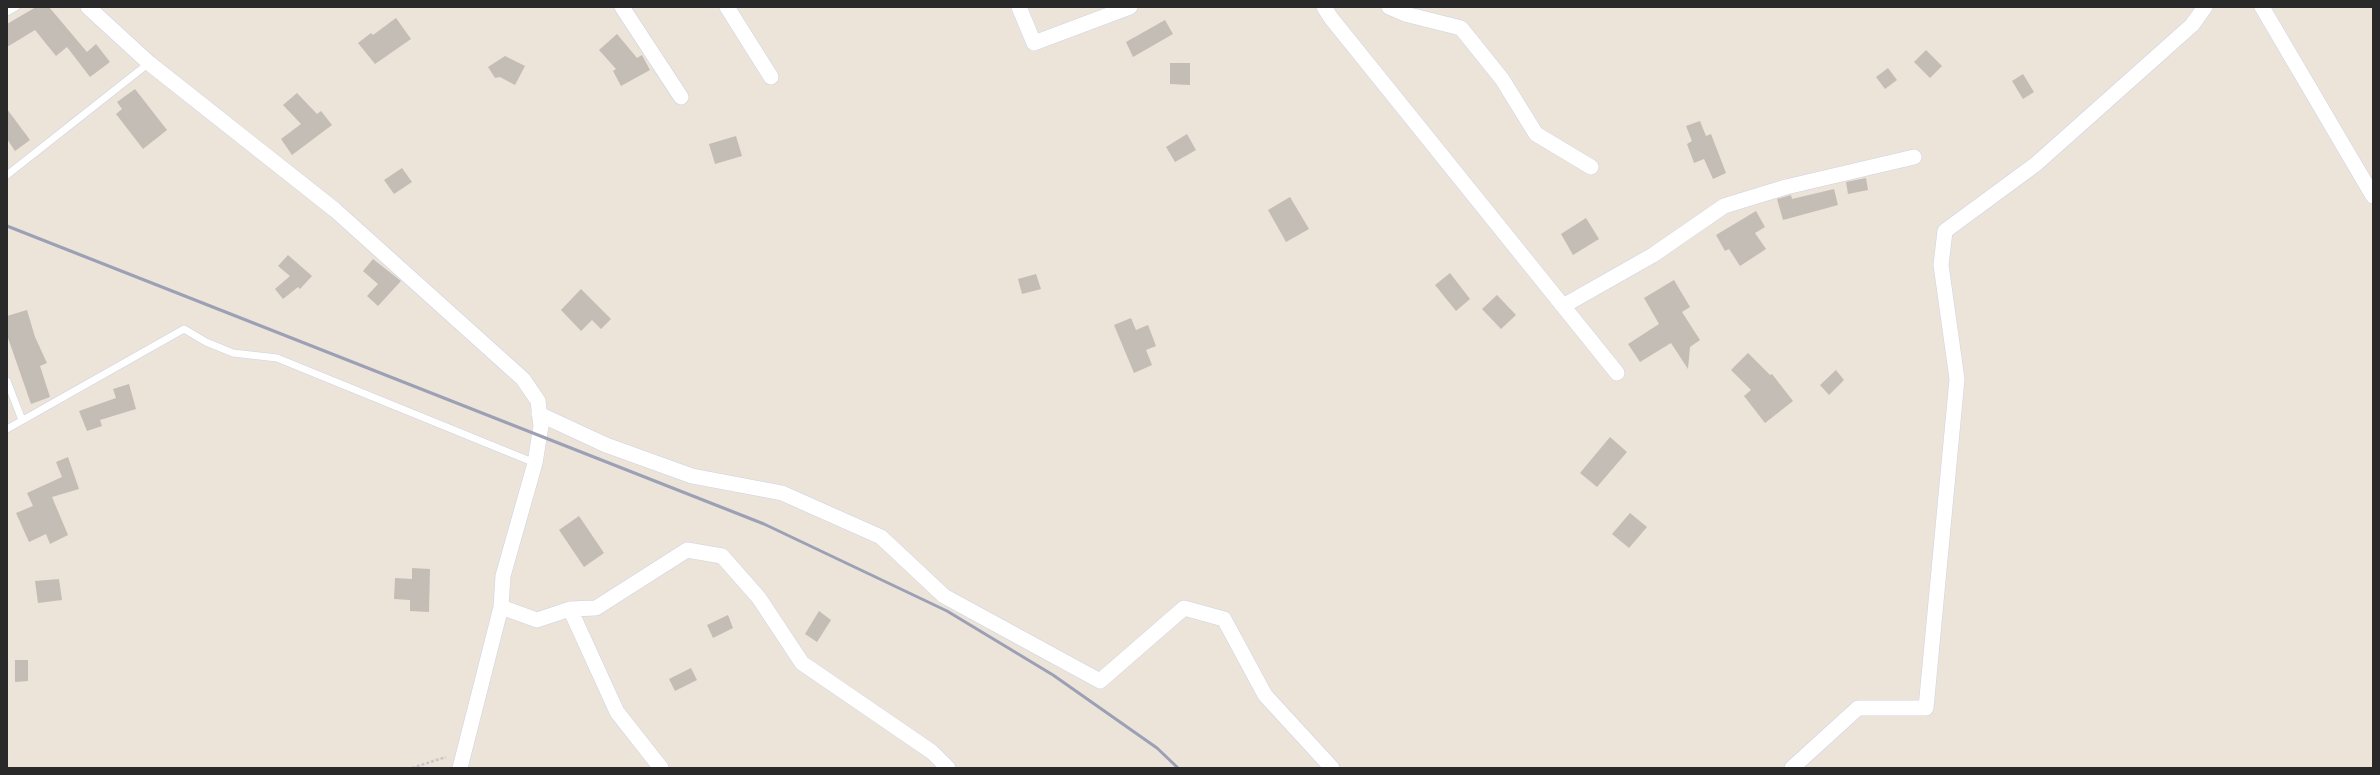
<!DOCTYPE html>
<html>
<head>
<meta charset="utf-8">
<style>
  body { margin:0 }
  #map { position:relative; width:2380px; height:775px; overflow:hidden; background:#ece3d9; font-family:Montserrat,sans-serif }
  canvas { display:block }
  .frame { position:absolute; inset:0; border:8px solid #292929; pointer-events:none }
</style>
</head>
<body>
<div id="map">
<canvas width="2380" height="775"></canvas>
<div class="frame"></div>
</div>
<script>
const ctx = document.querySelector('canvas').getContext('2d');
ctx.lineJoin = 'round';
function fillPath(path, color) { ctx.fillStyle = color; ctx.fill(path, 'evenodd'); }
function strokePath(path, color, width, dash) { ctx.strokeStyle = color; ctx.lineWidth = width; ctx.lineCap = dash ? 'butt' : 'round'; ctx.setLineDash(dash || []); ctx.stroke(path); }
fillPath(new Path2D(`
  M36 7H49L87 52 96 44 110 62 90 77 67 47 56 56 35 30 7 47V24Z
  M396 18 411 39 375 64 358 43 371 33 373 35Z
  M1165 20 1173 34 1133 57 1126 42Z
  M617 34 637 58 642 55 650 70 621 86 613 71 616 69 599 50Z
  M1926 50 1942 66 1930 78 1914 62Z
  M505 56 525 66 515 85 500 77 495 78 488 67Z
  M1170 63H1190V85L1170 84Z
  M1888 68 1897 80 1885 89 1876 77Z
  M2023 74 2034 92 2023 99 2012 81Z
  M135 89 167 130 143 149 116 114 122 109 117 102Z
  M297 93 317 114 321 111 332 125 292 155 281 139 301 124 283 105Z
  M7 109 30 140 15 151 7 139Z
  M1700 121 1706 136 1711 134 1726 173 1713 179 1704 159 1694 163 1687 144 1692 141 1686 126Z
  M1187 134 1196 150 1175 162 1166 147Z
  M736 136 742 156 715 164 709 144Z
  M402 168 412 182 394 194 384 180Z
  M1866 178 1868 190 1848 194 1846 182Z
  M1834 189 1838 205 1783 220 1777 199 1791 195 1792 199Z
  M1290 197 1309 229 1286 242 1268 210Z
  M1756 211 1765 227 1755 233 1766 249 1740 266 1729 249 1725 251 1716 235Z
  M1586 218 1599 239 1573 255 1561 234Z
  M288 255 312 276 300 289 298 287 283 299 275 289 290 276 278 266Z
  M373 259 401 281 378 306 367 296 378 284 363 271Z
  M1450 273 1470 299 1456 311 1435 285Z
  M1036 274 1041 289 1022 294 1018 279Z
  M1674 280 1690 307 1682 312 1700 340 1690 347 1688 369 1671 343 1640 362 1628 344 1659 324 1644 298Z
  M581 289 611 319 601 329 592 320 581 331 561 310Z
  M1497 295 1516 315 1501 329 1482 309Z
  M27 310 35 337 47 363 40 366 50 397 31 404 7 335V316Z
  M1131 318 1136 330 1148 325 1156 346 1146 350 1152 365 1134 373 1114 325Z
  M1748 353 1770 375 1772 374 1793 401 1765 423 1744 396 1751 390 1731 370Z
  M1836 370 1844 380 1829 395 1820 385Z
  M129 384 136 409 100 420 102 426 87 431 79 411 116 398 113 389Z
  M1610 437 1627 452 1597 487 1580 473Z
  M68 457 79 489 52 497 68 535 50 544 46 534 29 542 16 513 33 506 27 493 62 477 56 462Z
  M1630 513 1647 527 1629 548 1612 534Z
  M579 516 604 553 584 567 559 530Z
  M412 568 430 569 429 612 410 611V600L394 599 395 578 412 579Z
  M59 579 62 600 38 603 35 581Z
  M819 611 831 620 817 642 805 634Z
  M728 615 733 628 713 638 707 625Z
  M15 660H28V681L15 682Z
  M691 668 697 680 675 691 669 679Z`), '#c4bdb6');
const lane = new Path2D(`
  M7 12 16 7
  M7 175 149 63
  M7 381 22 420
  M7 429 184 329 206 342 233 353 277 358 535 463`);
const street = new Path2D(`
  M88 7 149 63 335 210 523 379 538 401 541 426 535 463 503 576 501 607 460 768
  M622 7 681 97
  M727 7 771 77
  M1019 7 1034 43 1130 7
  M1324 7 1331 18 1617 373
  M1389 7 1405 14 1461 28 1502 79 1536 134 1591 167
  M2262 7 2373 196
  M1563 306 1653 255 1724 206 1786 187 1914 157
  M539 414 606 445 692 476 782 493 881 537 944 596 1100 681 1184 608 1224 619 1265 695 1332 768
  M501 607 537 620 570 609 596 608 687 550 722 556 759 598 802 663 932 752 948 768
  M570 609 617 712 661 768
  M1792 768 1858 708H1926L1957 379 1941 265 1945 231 2036 164 2192 25 2205 7`);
strokePath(lane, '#ced3e3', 8);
strokePath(street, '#ced3e3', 16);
strokePath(new Path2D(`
  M412 768 446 757`), '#c7c7c7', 2.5, [3, 2]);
strokePath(lane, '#fff', 7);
strokePath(street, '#fff', 15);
strokePath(new Path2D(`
  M7 226 764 524 947 611 1053 675 1157 748 1178 768`), '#9ba0b5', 3);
</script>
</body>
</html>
